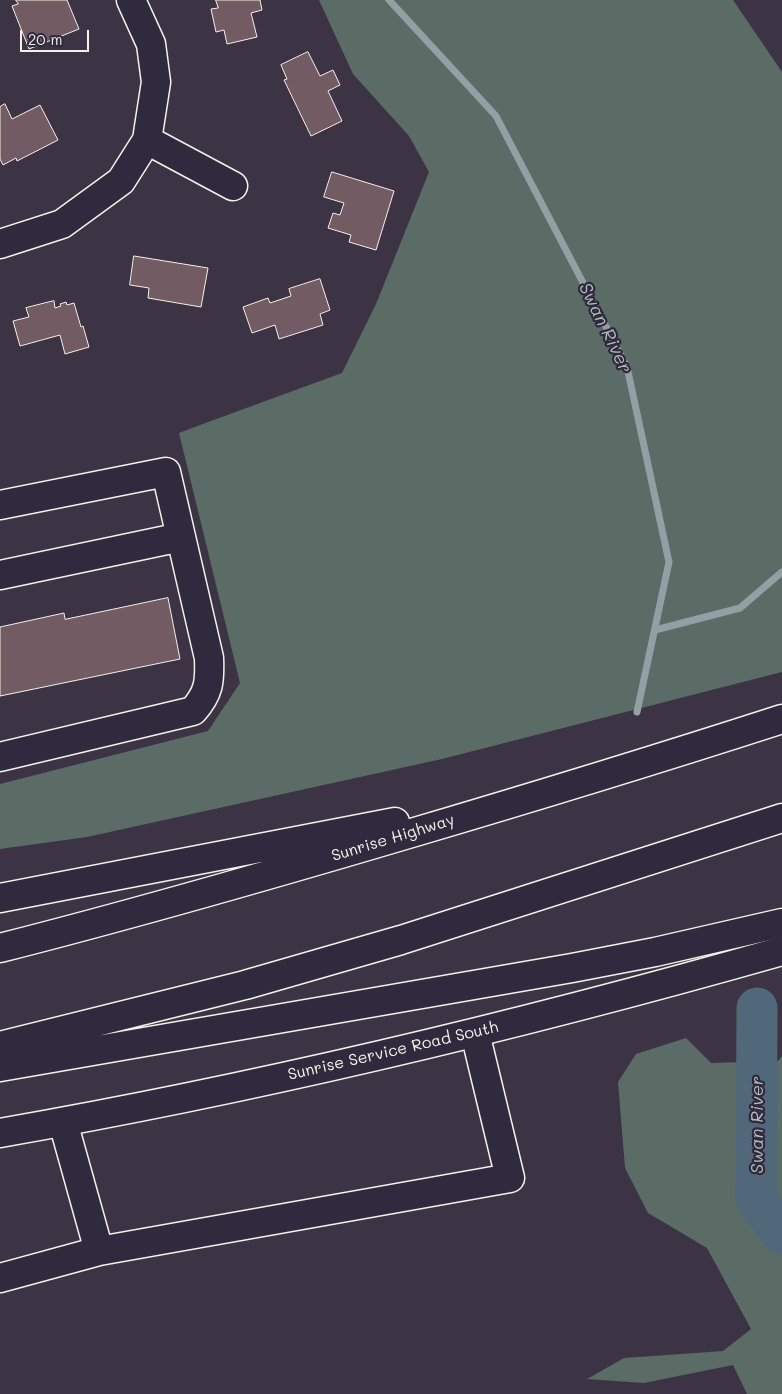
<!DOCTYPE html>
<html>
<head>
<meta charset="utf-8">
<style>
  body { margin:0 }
  #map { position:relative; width:782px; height:1394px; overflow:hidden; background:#3c3444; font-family:Mali,sans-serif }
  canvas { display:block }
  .scale { position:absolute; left:20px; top:30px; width:69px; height:22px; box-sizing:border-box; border:2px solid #f4f1e8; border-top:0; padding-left:6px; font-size:15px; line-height:18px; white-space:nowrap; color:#f4f1e8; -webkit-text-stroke:4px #2f2a3d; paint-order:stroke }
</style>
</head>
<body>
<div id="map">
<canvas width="782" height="1394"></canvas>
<div class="scale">20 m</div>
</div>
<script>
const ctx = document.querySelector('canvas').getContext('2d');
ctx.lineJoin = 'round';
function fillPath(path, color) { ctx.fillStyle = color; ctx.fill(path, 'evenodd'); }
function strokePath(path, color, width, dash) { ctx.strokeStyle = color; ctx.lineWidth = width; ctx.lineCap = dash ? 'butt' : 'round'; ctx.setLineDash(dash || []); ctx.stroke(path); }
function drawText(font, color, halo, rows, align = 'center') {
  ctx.font = font + ' Mali,sans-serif'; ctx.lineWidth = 4.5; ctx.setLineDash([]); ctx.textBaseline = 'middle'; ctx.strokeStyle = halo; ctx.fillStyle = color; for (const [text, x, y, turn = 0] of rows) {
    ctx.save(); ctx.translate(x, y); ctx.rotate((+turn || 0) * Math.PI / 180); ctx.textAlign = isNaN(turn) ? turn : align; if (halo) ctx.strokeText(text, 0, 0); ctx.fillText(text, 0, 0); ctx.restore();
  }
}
fillPath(new Path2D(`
  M319 0H733L782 72V672L442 759 87 837 0 849V784L208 731 240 683 179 433 200 425 342 373 376 304 429 172 409 136 353 74Z
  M686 1038 711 1063 778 1061 782 1056V1394H747L733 1365 644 1383 587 1379 624 1358 723 1351 751 1329 707 1248 648 1213 625 1168 618 1082 636 1054Z`), '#5a6c65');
strokePath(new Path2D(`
  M389 0 496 116 627 367 669 562 637 712
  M655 630 740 608 782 572`), '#929fa5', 7);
strokePath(new Path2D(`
  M757 1008 756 1199 782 1234`), '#506879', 41);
const building = new Path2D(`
  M16 0H67L79 29 29 49 12 6 18 4Z
  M216 0H260L262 10 251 13 257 37 227 44 224 30 216 32 211 9 218 8Z
  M308 52 320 76 333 70 340 85 328 91 342 121 311 136 284 80 287 79 281 65Z
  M5 104 12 119 40 105 58 140 17 161 16 158 3 165 0 159V107Z
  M332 172 394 191 376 250 349 242 351 235 328 228 333 213 340 215 344 203 324 197Z
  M134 256 208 268 201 307 148 298 149 288 130 285Z
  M320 279 330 310 320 314 323 325 279 339 275 325 252 333 243 307 268 298 270 303 291 296 289 289Z
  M54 301 55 308 61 306 60 304 66 302 67 305 74 303 81 327 83 326 89 347 65 354 60 335 20 346 13 321 29 317 26 308Z
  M168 598 180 659 0 696V627L64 613 65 619Z`);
fillPath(building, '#725b62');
strokePath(building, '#f4f1e8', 1);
const minor = new Path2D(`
  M147 140 233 186
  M0 244 62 224 121 181 147 140 156 82 151 44 131 0
  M0 505 166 472 209 658C210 682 209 693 193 711L0 757
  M0 575 181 537
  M63 1122 99 1251
  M0 1278 99 1251 510 1178 475 1033`);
const major = new Path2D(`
  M0 1133C264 1087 525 1024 782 951`);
const highway = new Path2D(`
  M0 898 395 822
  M0 948C134 914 266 876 398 837 527 799 655 760 782 719
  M0 1046 245 985 401 940 782 818
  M0 1067 572 968 655 952 782 923`);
strokePath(minor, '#f4f1e8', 31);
strokePath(major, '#f4f1e8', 31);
strokePath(highway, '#f4f1e8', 31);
strokePath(minor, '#2f2a3d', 28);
strokePath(major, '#2f2a3d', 28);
strokePath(highway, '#2f2a3d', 28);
drawText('16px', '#f4f1e8', '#2f2a3d', [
  ["Sunrise Highway",393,838,-17],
  ["Sunrise Service Road South",393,1051,-13]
]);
drawText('italic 18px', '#b2babc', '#2f2a3d', [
  ["Swan River",605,328,64],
  ["Swan River",757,1125,-90]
]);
</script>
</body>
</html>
